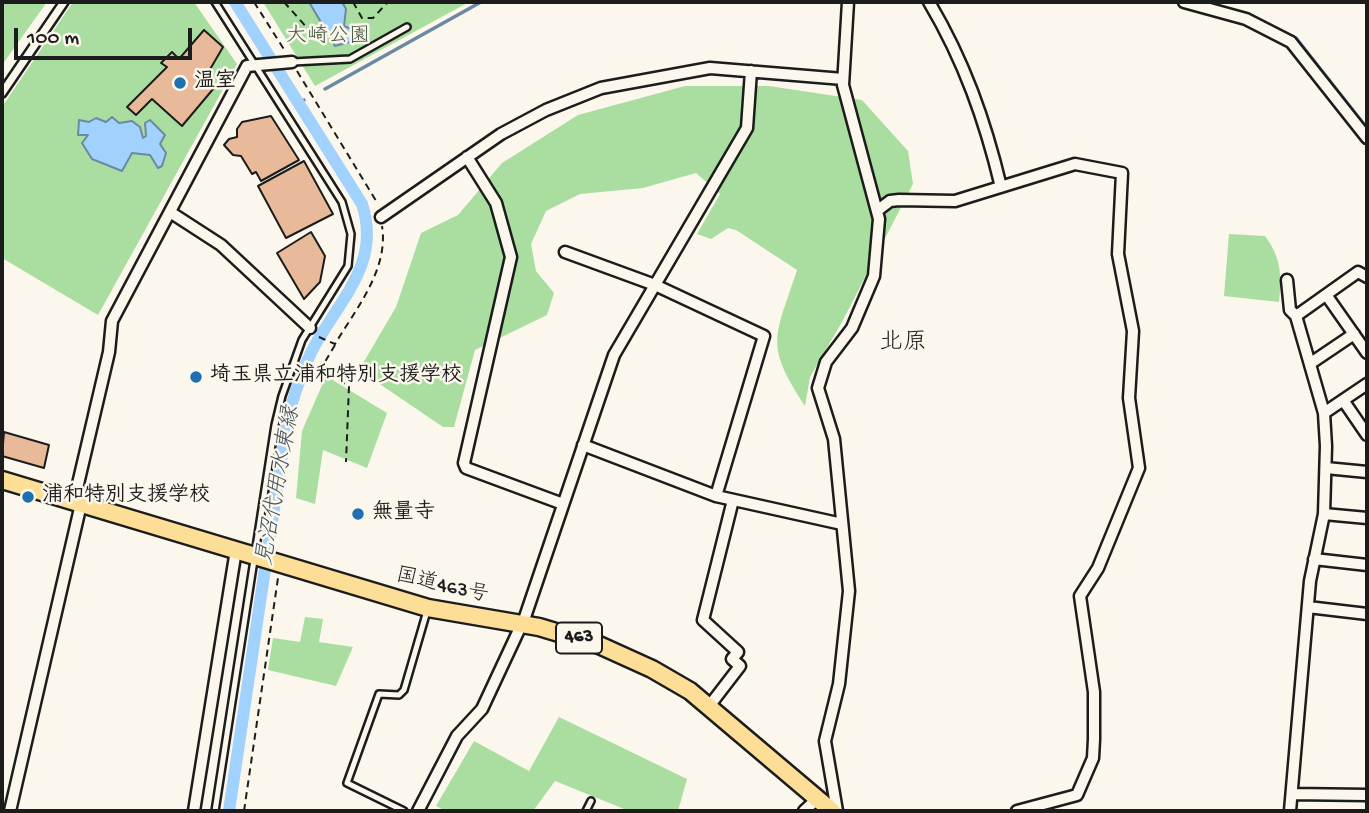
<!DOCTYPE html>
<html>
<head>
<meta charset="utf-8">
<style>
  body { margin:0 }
  #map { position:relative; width:1369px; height:813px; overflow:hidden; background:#fbf7ec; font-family:"Gochi Hand",sans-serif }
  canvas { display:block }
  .frame { position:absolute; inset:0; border:4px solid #1c1c1c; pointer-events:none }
  .scale { position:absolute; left:14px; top:28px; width:178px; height:32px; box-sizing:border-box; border:4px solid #1c1c1c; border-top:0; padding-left:9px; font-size:21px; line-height:24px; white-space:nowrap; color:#1c1c1c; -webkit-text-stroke:5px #fbf7ec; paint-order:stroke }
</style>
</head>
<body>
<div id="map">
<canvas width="1369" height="813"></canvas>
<div class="frame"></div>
<div class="scale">100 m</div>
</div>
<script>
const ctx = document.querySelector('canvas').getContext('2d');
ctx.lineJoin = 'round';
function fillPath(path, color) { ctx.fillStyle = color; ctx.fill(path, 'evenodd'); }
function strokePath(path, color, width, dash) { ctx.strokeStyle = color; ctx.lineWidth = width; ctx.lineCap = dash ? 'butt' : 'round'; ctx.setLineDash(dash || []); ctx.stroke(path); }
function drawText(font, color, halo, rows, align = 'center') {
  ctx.font = font + ' "Gochi Hand","Klee One",sans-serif'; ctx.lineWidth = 5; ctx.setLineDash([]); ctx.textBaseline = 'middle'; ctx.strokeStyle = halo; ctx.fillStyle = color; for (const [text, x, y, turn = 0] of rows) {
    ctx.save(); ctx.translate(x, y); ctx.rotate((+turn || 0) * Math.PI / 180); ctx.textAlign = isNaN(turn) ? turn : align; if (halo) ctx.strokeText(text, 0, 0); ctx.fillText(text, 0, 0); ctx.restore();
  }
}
fillPath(new Path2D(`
  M2 2H47L2 65Z
  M73 2H194L237 64 98 315 2 258V107Z
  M263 2H469L315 86Z
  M685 86H769L862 100 908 151 913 184 842 322 810 377 805 406C764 343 775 338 797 270L736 230 728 228 711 239 697 234 720 194 696 173 643 188 580 194 546 211 531 244 536 271 554 293 547 315 475 350 454 427H443L359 370 396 307 421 233 458 215 502 163 578 115Z
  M1229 234 1265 236C1281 257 1282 276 1279 302L1224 296Z
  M326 376 387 413 367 468 323 450 315 504 296 498 302 431Z
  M305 617 323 619 319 642 353 647 336 686 268 670 273 638 300 642Z
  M559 717 687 779 678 811H629L555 781 533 811H446L436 806 474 741 529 771Z`), '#aadea0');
const water = new Path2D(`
  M309 2H342L346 9 344 26 361 33V39L335 46Z
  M112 117 119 123 132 121 140 127 143 138 146 136 145 123 150 120 165 135 160 144 166 153 162 166 158 168 150 155 132 153 122 171 92 159 82 143 88 135H78L79 120 89 122 96 118 106 122Z`);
fillPath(water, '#a1d2fe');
strokePath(water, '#6c89a4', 2);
strokePath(new Path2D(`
  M1203 2 1223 8
  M1253 18 1296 38 1367 128
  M325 89 481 2
  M298 103 304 100`), '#6c89a4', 3.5);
strokePath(new Path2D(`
  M229 811 287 421C294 395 302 369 315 345 342 297 381 262 362 204L235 2`), '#a1d2fe', 12);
const building = new Path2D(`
  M204 30 223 47 205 78 214 88 182 126 152 99 136 115 127 107 167 67 161 63 172 52 179 59Z
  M271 116 299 160 261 181 256 172 252 174 241 156 233 155 224 145 229 139 237 137V129L242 122Z
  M304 161 333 214 286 238 258 186Z
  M311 232 325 256 320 282 304 299 277 253Z
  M4 432 49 445 44 468 2 456Z`);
fillPath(building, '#e9ba9a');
strokePath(building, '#1c1c1c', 2);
const service = new Path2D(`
  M293 62 350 59 407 27
  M215 811 275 425 282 396 302 340 348 266 351 234 342 202 215 2
  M404 811 347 783 379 694 399 695 404 690 427 611
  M586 811 591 801`);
const pedestrian = new Path2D(`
  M2 93 64 2`);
const minor = new Path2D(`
  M929 2C964 61 985 120 1001 187
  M1184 2 1246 19 1291 42 1367 138
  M467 157 496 203 511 257 464 463 466 468 563 504
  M878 210 890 201 899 200 955 201 1075 164 1122 173 1118 254 1133 331 1129 398 1139 468 1098 568 1080 596 1094 692V739L1093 758 1077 795 1017 811
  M170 212 221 245 310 328
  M381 217 501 134 546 110 601 88 710 68 843 79
  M565 252 655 285 764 336 716 496
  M1287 280 1290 310 1296 316 1324 413 1326 446 1324 514 1310 581 1290 811
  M1327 296 1367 353
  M1296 316 1358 272 1367 277
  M1311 363 1354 334
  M1343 400 1367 435
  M1324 413 1367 384
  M583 445 716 496 842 524
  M1326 468 1367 472
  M74 501 109 352 112 321 247 66 292 62
  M1324 514 1367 518
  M1314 559 1367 565
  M1308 607 1367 614
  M710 705 740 666 732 659 738 652 703 620 733 500
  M1292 794 1367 795
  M10 811 81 504
  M194 811 236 550
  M418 811 457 736 482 709 525 617 614 355 747 128 751 71
  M804 811 817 799
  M837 811 825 741 839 684 849 591 834 439 818 388 826 362 852 328 874 276 879 219 843 85 848 2`);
const trunk = new Path2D(`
  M2 480 428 608 539 627 599 645 652 669 690 691 832 811`);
strokePath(service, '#1c1c1c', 10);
strokePath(pedestrian, '#1c1c1c', 12);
strokePath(minor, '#1c1c1c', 15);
strokePath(trunk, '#1c1c1c', 21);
strokePath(new Path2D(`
  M254 2 285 51
  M284 2 317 39
  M353 2 362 18H373L387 3
  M297 71 378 204
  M319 337 335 344C356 309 389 269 382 226
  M335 345 322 367 323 371 349 386 346 462
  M244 811 278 578`), '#1c1c1c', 2, [7, 5]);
strokePath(service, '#fbf7ec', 5);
strokePath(pedestrian, '#fbf7ec', 7);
strokePath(minor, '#fbf7ec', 10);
strokePath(trunk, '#fdde96', 16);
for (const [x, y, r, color] of [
  [180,83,7,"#1f6fb2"],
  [196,377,7,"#1f6fb2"],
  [28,497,7,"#1f6fb2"],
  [358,514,7,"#1f6fb2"]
]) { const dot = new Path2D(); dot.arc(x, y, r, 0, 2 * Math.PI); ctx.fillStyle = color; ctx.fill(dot); strokePath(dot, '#fbf7ec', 2.5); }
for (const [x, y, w] of [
  [579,638,46]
]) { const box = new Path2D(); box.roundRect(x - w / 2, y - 15.5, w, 31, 5); ctx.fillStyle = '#fbf7ec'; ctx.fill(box); strokePath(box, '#1c1c1c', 2); }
drawText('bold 19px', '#1c1c1c', null, [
  ["463",579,638]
]);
drawText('21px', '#475644', '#fbf7ec', [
  ["大崎公園",328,38]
]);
drawText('bold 21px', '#1c1c1c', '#fbf7ec', [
  ["温室",194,83],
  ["埼玉県立浦和特別支援学校",210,377],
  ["浦和特別支援学校",42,497],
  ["無量寺",372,514]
], 'left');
drawText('21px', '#1c1c1c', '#fbf7ec', [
  ["国道463号",442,587,13]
]);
drawText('italic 23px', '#445360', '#fbf7ec', [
  ["見沼代用水東縁",280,486,-80]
]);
drawText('24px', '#1c1c1c', '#fbf7ec', [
  ["北原",903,344]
]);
</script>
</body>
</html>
